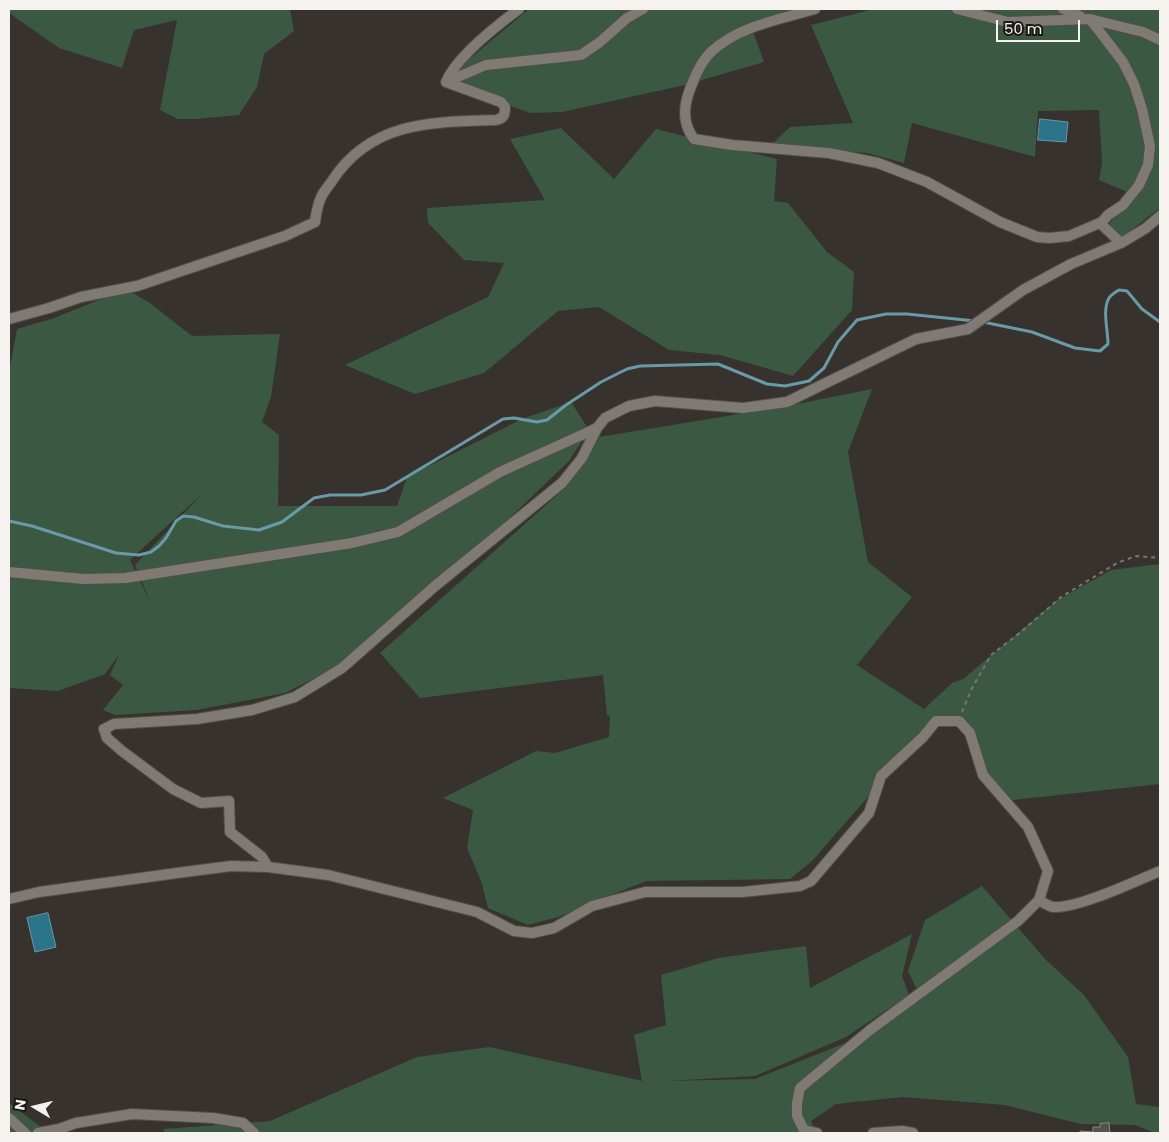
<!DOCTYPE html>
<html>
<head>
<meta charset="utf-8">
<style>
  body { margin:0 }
  #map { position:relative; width:1169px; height:1142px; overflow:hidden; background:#37322d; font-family:Poppins,sans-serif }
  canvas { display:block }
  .frame { position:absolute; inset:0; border:10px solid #f5f2ef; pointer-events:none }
  .north { position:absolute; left:10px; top:1082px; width:50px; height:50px; -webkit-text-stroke:4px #1c1a18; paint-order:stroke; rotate:279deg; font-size:14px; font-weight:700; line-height:20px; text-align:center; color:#f5f2ef }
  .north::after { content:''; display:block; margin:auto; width:18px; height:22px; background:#f5f2ef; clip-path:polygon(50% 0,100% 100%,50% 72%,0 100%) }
  .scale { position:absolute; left:996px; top:20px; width:84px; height:22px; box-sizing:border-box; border:2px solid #f5f2ef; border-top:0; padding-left:6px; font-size:15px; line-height:18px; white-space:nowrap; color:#f5f2ef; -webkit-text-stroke:4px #1c1a18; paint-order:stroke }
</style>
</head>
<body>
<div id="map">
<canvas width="1169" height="1142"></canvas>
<div class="frame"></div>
<div class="north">N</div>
<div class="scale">50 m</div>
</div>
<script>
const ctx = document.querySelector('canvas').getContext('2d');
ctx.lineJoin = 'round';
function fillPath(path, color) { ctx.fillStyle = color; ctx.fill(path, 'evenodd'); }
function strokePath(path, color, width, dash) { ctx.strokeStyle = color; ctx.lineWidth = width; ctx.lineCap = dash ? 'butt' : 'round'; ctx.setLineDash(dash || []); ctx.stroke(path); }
fillPath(new Path2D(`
  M9 9H290L294 31 264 54 257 87 239 115 197 119H178L160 110 177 20 134 30 122 68 59 48 9 13Z
  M529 9H798L752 28 764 62 685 85 562 112 530 113 446 82 448 77Z
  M874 9H1160V208L1118 240 1106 228 1148 173V161L1127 192 1099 180 1102 163 1099 110 1038 111 1035 157 912 123 904 163 867 153 772 144 790 127 853 123 811 25Z
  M561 128 614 179 656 129 777 159 774 201 788 203 827 252 854 272 852 310 793 376 720 355 669 350 599 307 558 311 484 373 415 394 345 365 488 297 504 263 464 260 428 223 427 208 545 200 510 139Z
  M126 289 150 303 192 336 280 334 271 397 262 422 279 435 278 506H397L407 477 522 419 571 402 589 430 569 461 373 649 285 693 197 710 115 715 103 710 123 685 110 675 119 655 105 674 58 691 9 688V372L17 329 54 318ZM202 494 135 565 151 604 130 560Z
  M872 389 848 452 868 562 912 597 857 665 924 709 952 683 963 679 1056 601 1111 570 1160 564V784L1013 800 982 770 970 733 939 716 812 861 790 879 646 881 558 917 528 925 488 908 481 881 467 848 473 810 443 798 536 751 555 753 609 737 610 716 607 715 603 675 420 698 380 653 564 489 599 437 782 407Z
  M982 886 1046 960 1084 995 1128 1057 1136 1104 1160 1107V1132L1155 1133 1135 1125 1081 1124 1005 1105 903 1097 836 1104 811 1121 816 1133H164V1129L270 1121 417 1057 489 1047 642 1081 634 1035 666 1025 661 975 718 958 806 946 810 988 912 934 902 976 909 995 846 1037 755 1076 667 1081 755 1079 858 1038 919 994 908 971 925 920Z
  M9 1103 49 1133H9Z`), '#3a5842');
const water = new Path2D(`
  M1040 119 1068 122 1066 142 1038 140Z
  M48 913 56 947 35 952 27 918Z`);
fillPath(water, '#2b7489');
strokePath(water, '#689aa8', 1);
strokePath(new Path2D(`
  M983 322 1032 332 1075 348 1100 351 1108 344C1108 330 1102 310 1109 298 1111 295 1116 292 1119 290L1127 291 1142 309 1160 322
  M9 521 32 526 116 553 139 555 151 552 159 546 166 538 176 521 183 516 194 517 223 526 259 530 282 522 314 498 330 495H361L385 490 503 419 514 418 537 422 547 420 566 405 601 382 627 369 640 366 718 364 767 384 785 386 809 381 824 368 838 342 857 320 886 314H907L975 321`), '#689aa8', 3);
const building = new Path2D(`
  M1109 1123 1110 1133H1080V1131L1093 1132V1127H1100V1124Z`);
fillPath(building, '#56514c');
strokePath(building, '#8d8882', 1);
const minor = new Path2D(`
  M815 9C781 19 739 26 712 51 700 62 693 80 688 95 683 111 684 126 694 139L732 145 829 153 878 163 927 182 1000 222 1037 237 1050 238 1069 236 1102 222 1108 215 1123 205 1139 185 1148 165 1150 146 1142 109 1134 84 1123 62 1090 19
  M957 9 1008 22 1090 19 1143 32 1160 40
  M1063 9 1080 16
  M446 82 486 65 581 55 600 42 627 18 643 9
  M446 82C457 56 496 26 519 9
  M1100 223 1121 243
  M9 319 49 308 81 297 137 286 285 236 315 222C316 215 317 207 320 200 322 193 328 187 332 181 371 121 432 122 496 120 504 118 505 115 505 107L501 102 446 82
  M9 572 84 579 125 578 352 543 398 532 500 472 597 428
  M268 867 262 857 230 832 229 801 201 803 173 789 122 751 107 738 104 729 114 724 197 719 252 710 295 697 342 668 435 586 562 483 582 458 597 428 605 418 629 406 655 401 743 408 787 402 916 339 968 329 1023 290 1071 264 1121 243 1146 228 1160 216
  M9 899 39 892 177 873 231 866 268 867 328 875 477 912 514 931 532 933 554 928 592 906 645 892H742L800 886 811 881 869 813 881 776 923 737 936 721H959L970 733 983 775 1028 827 1048 871 1039 900 1018 921 870 1030 800 1088 797 1103V1116L804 1130 817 1133
  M1039 900C1044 903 1048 906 1053 907 1077 909 1136 881 1160 871
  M9 1118 25 1133
  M38 1133 59 1129 76 1123 132 1114 213 1118 243 1123 254 1133
  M873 1133 902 1131 913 1133`);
strokePath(minor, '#524e49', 12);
strokePath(new Path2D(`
  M962 712 972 688 991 655 1021 632 1061 597 1117 563 1136 556 1160 558`), '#797570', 2, [4, 4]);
strokePath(minor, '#7f7a74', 10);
</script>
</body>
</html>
